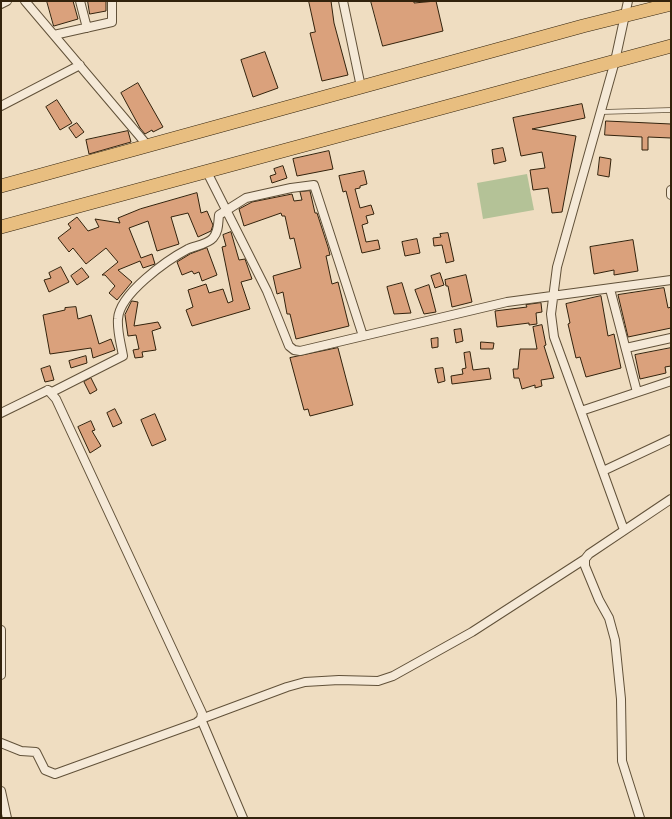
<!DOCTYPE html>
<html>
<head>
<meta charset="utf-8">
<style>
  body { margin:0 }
  #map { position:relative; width:672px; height:819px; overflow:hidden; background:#efddc1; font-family:"Libre Caslon Text",serif }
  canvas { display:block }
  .frame { position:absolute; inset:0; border:2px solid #32220c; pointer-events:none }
</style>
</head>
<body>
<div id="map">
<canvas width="672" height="819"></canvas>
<div class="frame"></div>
</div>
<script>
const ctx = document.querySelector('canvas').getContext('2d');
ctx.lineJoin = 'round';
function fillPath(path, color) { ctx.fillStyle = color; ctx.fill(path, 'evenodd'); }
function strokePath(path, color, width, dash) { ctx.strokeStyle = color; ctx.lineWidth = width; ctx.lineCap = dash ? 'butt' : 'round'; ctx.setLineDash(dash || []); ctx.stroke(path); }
fillPath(new Path2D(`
  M527 174 534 210 483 219 477 183Z`), '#b4c297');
const building = new Path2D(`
  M47 1H73L78 19 54 26Z
  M88 1H106V11L90 14Z
  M309 1H331L334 23 348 75 322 81 310 33 315 32Z
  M371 1H414V3L436 1 443 31 383 46Z
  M265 52 278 88 253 97 241 60Z
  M138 83 163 127 153 132 152 130 145 134 140 128 121 93Z
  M57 100 72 123 60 130 46 107Z
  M582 104 585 118 532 129 576 136 562 212 552 213 548 188 533 190 530 170 545 168 542 152 521 156 513 118Z
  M606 121 671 124V138L648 137V150H642V137L605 135Z
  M77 123 84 132 76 138 69 128Z
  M128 131 131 142 89 154 86 140Z
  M503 148 506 161 494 164 492 150Z
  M329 151 333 169 297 176 293 159Z
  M600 157 611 159 609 177 598 175Z
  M283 166 287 178 272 183 270 176 276 174 274 169Z
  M364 171 367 184 360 186V188L355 189 360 208 371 205 374 214 366 216 368 223 362 225 366 242 378 240 380 249 362 253 346 191 343 192 339 176Z
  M310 191 315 213H317L328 247 330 255 326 256 332 284 338 282 349 326 296 339 290 314H287L283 292 277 294 273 276 301 268 294 238 290 239 285 216H282L281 213 244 226 239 209 252 202 292 194 294 201 302 200 300 192Z
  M197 193 201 213 207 211 213 225 211 231 198 237 188 213 171 217 179 244 157 251 148 221 129 228 141 258 152 254 155 264 143 268 140 261 118 270 132 282 117 300 109 293 115 286 105 275H102L118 262 106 248 86 264 73 248 69 252 58 238 71 228 68 224 77 217 88 231 99 227 95 219 120 223 118 218 140 209Z
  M231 232 239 260 245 259 252 279 241 282 250 309 192 326 186 310 193 307 188 290 206 284 209 293 223 289 228 303 233 301 222 247 226 246 223 235Z
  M448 233 454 261 446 263 442 245 434 246 433 238 441 237 440 234Z
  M417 239 420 253 405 256 402 242Z
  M633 240 638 271 614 275V270L594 274 590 247Z
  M207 248 217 275 202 281 199 272 194 274 192 271 182 275 177 262 190 254Z
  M61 267 69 282 49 292 44 280 51 278 49 273Z
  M82 268 89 277 77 285 71 276Z
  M440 273 444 285 435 288 431 276Z
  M466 275 472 302 452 307 448 286H446L445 280Z
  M402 283 411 313 394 314 387 287Z
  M429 285 436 312 424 314 415 290Z
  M664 288 668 308 671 307V328L628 337 618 295Z
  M601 296 608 336 614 334 621 368 586 377 580 357 576 358 568 324 570 323 566 304Z
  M132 301 138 302 134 326 158 322 161 328 152 331 156 350 142 352 143 357 135 358 133 350 139 349 136 335 128 336 125 315Z
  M541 303 542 312 536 313 537 324 529 325V323L497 327 495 311 527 307 526 305Z
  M76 307 78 319 91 315 99 344 111 339 115 350 93 358 91 348 50 354 43 315 65 310V308Z
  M542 325 546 345 544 346 554 378 541 380 542 386 535 388V385L522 389 519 378H514L513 369H518L520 349H537L533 327Z
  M461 329 463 341 456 343 454 330Z
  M438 338V347L432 348 431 339Z
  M481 342 494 343 493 349H481Z
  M338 348 353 405 310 416 308 409 304 410 290 358Z
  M671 348V366L665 367 666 373 640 379 635 355Z
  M470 352 473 370 489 368 491 379 452 384 451 376 463 374 462 369 466 368 464 353Z
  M86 356 87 363 71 368 69 361Z
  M50 366 54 380 45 382 41 369Z
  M443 368 445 381 438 383 435 369Z
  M91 378 97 390 90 394 84 382Z
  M115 409 122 423 113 427 107 413Z
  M155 414 166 440 152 446 141 420Z
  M91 421 95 430 92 431 101 446 90 453 78 427Z`);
fillPath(building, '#daa17c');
strokePath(building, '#32220c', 1);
const service = new Path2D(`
  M601 112 671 110`);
const minor = new Path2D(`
  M25 1 148 146
  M80 1 87 28
  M343 1 361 87
  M1 4 7 1
  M54 35 112 22V1
  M1 106 80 65
  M207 172 267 291 289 346 294 350 300 351 507 302 671 280
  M671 190V195
  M610 289 637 392
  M626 348 671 338
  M48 390 52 392 123 356C121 344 117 331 118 319 119 294 167 260 188 249 195 246 208 244 213 238 219 231 218 223 219 215L246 198 291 188 314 185 363 336
  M581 411 671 381
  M1 413 48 390 56 399 202 713 201 719 196 723 55 774 45 770 36 752 21 751 1 743
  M603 471 671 439
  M624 530 554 337 551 314 557 267 615 61 628 1
  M1 630V675
  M1 791 7 818
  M243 818 201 719 287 687 305 682 339 680 378 681 393 676 472 632 585 559
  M640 818 622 761 621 699 615 640 609 618 599 600 585 566V559L589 554 671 499`);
const primary = new Path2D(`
  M1 186 583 26 671 4
  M1 227 671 46`);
strokePath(service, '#615139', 5.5);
strokePath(minor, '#615139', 10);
strokePath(primary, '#32220c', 14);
strokePath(service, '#f5e9d7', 4);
strokePath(minor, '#f5e9d7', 8);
strokePath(primary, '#e8be80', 13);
</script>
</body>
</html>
